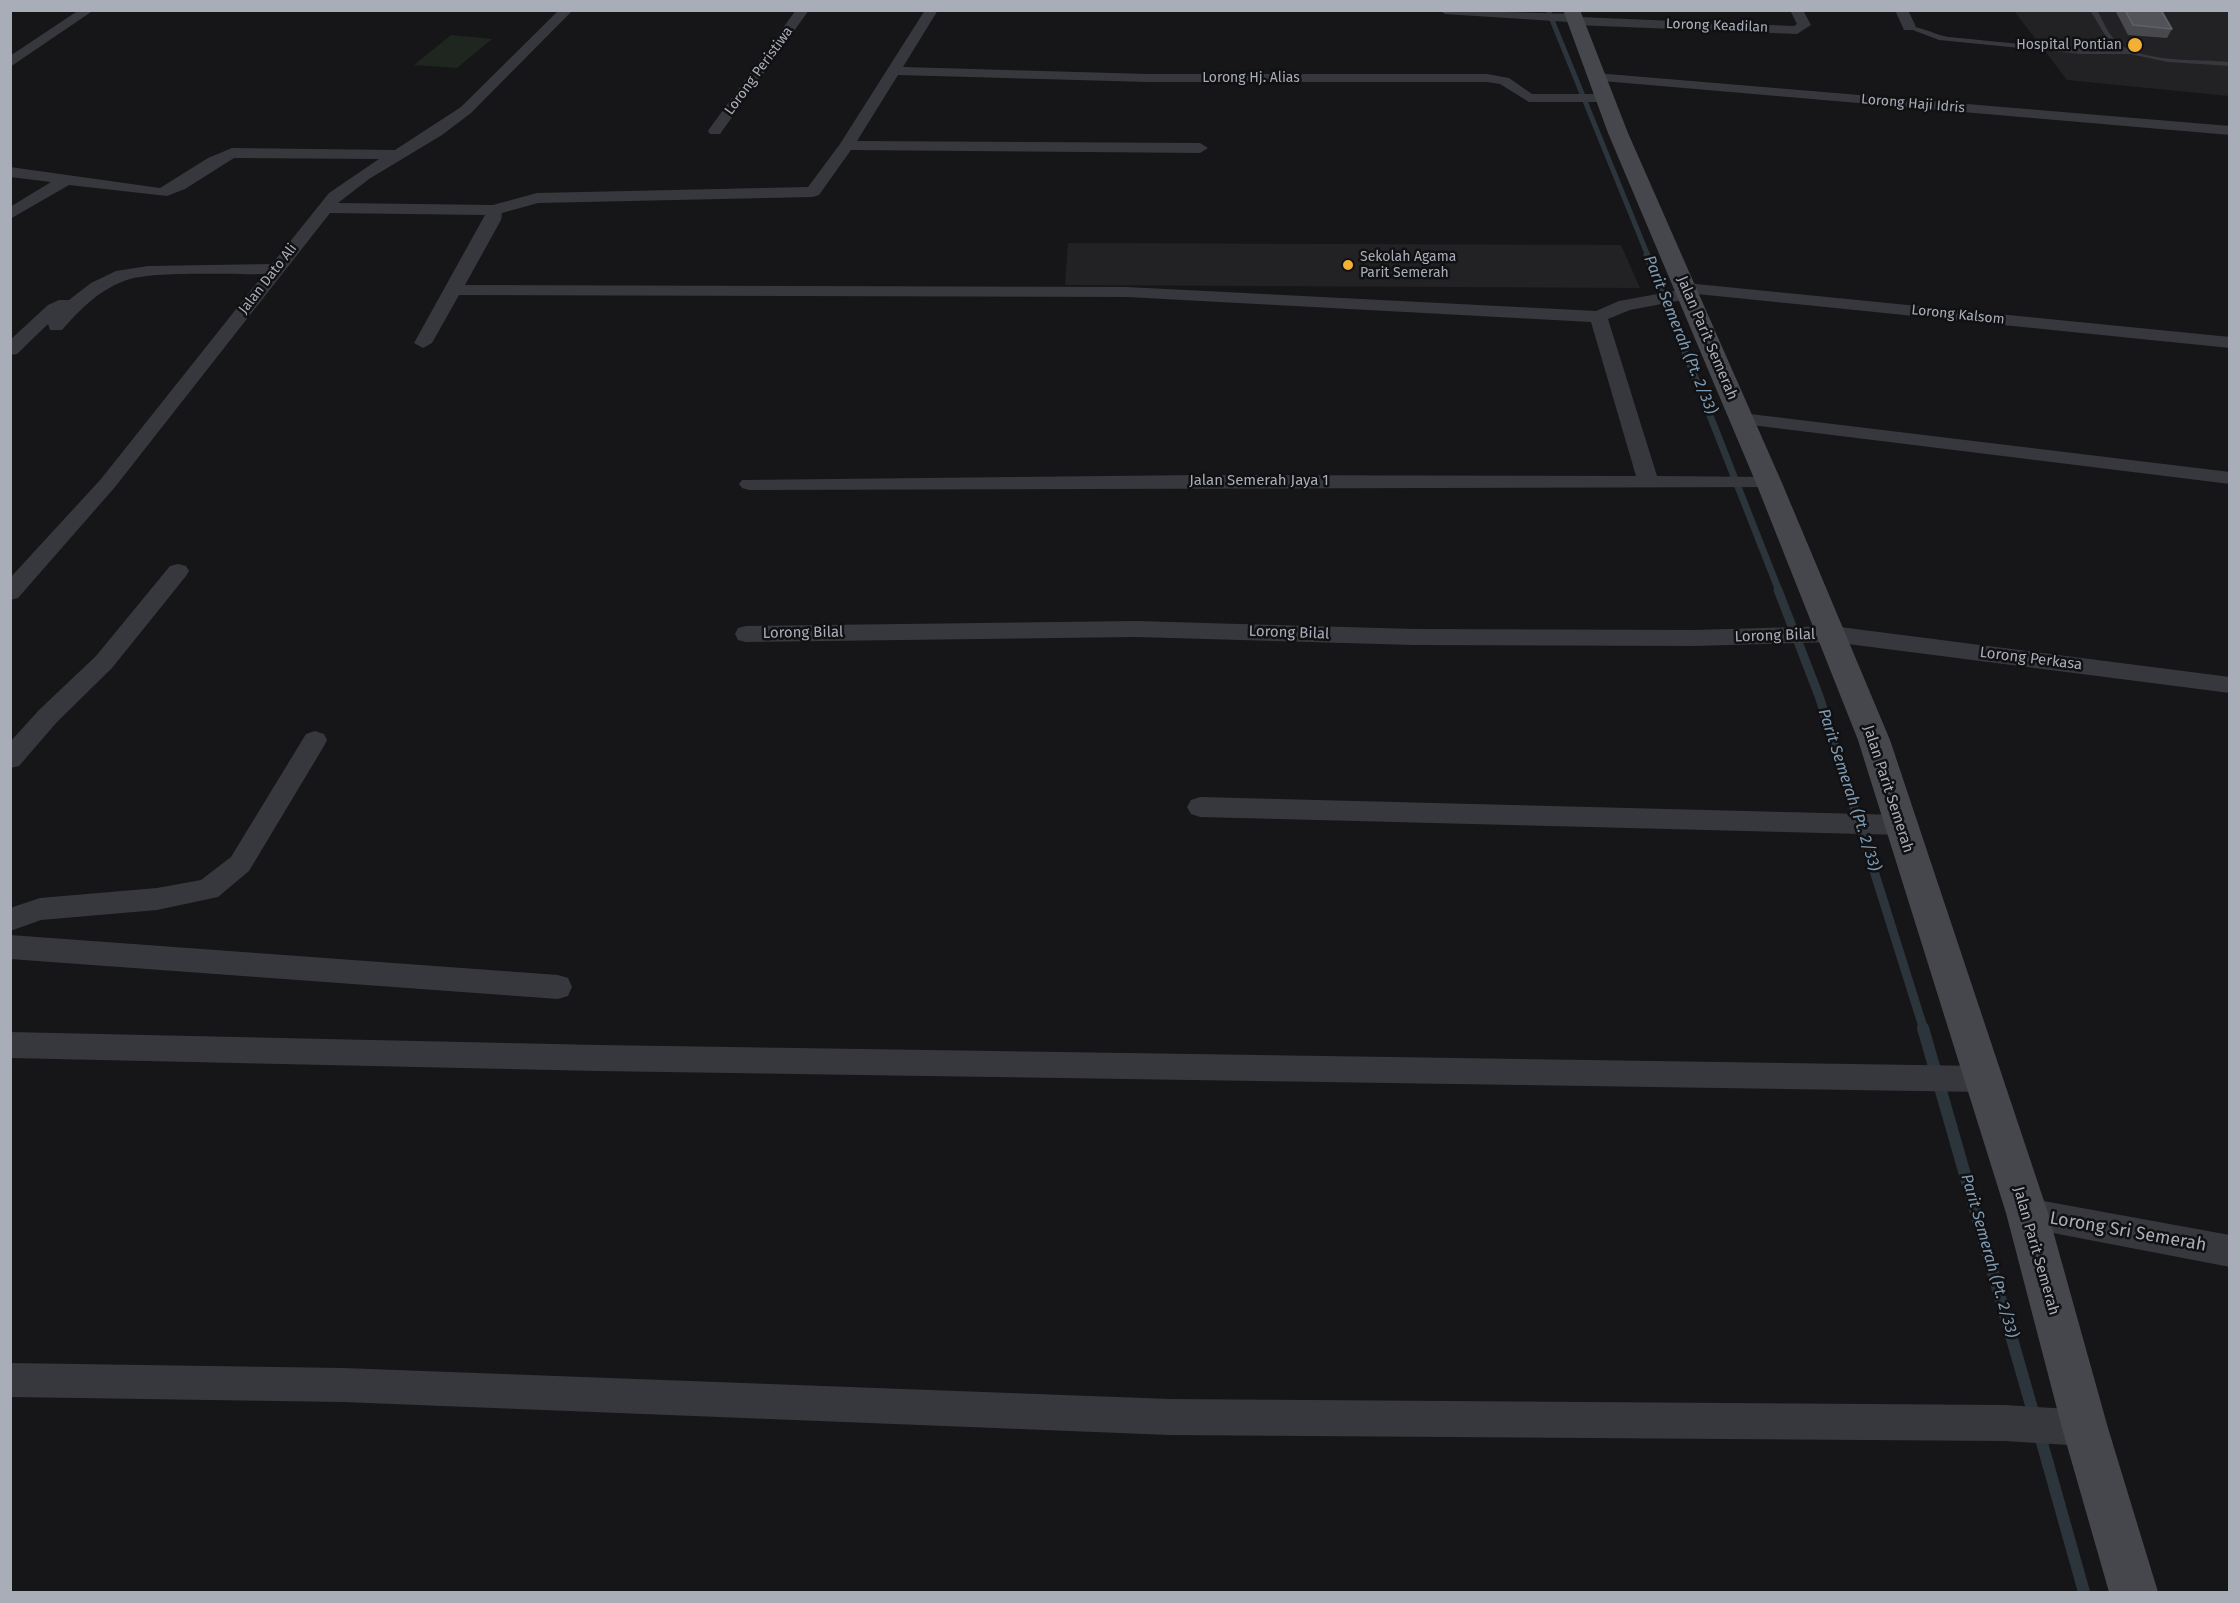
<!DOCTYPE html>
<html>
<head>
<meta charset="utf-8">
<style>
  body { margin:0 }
  #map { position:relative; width:2240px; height:1603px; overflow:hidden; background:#161618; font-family:"Fira Sans",sans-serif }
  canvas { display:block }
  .frame { position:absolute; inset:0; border:12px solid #a8adb8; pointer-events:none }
</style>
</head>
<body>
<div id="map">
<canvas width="2240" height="1603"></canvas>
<div class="frame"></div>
</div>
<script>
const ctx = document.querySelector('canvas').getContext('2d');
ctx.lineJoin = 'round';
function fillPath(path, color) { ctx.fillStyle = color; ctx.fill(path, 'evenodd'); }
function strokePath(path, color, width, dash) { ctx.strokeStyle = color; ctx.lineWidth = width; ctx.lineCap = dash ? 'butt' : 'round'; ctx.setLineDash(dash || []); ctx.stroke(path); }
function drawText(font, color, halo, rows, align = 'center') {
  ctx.font = font + ' "Fira Sans",sans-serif'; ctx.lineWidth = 5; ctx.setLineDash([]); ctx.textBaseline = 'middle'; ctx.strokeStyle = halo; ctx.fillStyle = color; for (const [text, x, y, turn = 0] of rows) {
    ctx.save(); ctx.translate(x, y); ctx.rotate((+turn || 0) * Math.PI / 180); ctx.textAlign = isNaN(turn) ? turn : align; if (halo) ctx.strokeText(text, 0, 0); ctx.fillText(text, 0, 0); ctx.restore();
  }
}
fillPath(new Path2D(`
  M2014 11H2229V96L2067 80Z
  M1068 243 1621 245 1640 288 1065 285Z`), '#222225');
fillPath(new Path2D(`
  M451 35 492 39 457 68 414 65Z`), '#1e261f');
strokePath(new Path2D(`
  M1548 10 1648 256`), '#2c353c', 5);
strokePath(new Path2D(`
  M1647 255 1779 591`), '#2c353c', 7);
strokePath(new Path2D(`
  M1778 590 1819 696 1924 1030`), '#2c353c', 9);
strokePath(new Path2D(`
  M1923 1028 2035 1419
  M2039 1432 2084 1592`), '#2c353c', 12);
fillPath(new Path2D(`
  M2090 10H2097C2103 21 2108 34 2117 42 2141 63 2199 59 2230 62V66L2168 62 2130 54H2081L1939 40 1905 27C1913 23 1938 36 1949 37 2005 42 2062 50 2119 50L2108 40Z`), '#37383d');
fillPath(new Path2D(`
  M79 10H94L10 67V56Z
  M559 10H573L471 113 442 135 369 179 338 203 493 205 537 193 808 187 840 144 925 10H938L903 67 1148 74H1487L1509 78 1532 94H1604L1611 98 1604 102H1529L1500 84 1487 82H1148L898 75 857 141 1200 143 1208 148 1200 153 851 150 819 195 813 197 538 203 502 213 501 220 465 285 1127 287 1596 311 1619 301 1679 290 1680 284 1686 283 2230 337V348L1697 294 1688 299 1630 310 1608 319 1657 476 1769 477 1776 479 1779 483 1776 487 749 490 742 488 739 484 742 480 1199 475 1636 476 1591 322 1127 297 459 295 432 343 423 348 414 343 485 215 330 213 115 487 18 598 10 600V578L101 479 264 274C232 275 150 270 124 281 98 291 80 309 62 330H50L48 324 17 354 10 355V340L48 305 59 300H69L91 283 116 271 148 266 272 264 329 193 379 159 234 158 185 189 167 196 69 185 10 219V207L51 182 10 177V167L160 188 208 158 232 148 395 150 461 107Z
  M796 10H809L720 134H710L708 131 710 128Z
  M1439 10 1574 14 1580 17 1794 26 1797 24 1790 10H1803L1811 25 1797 34 1575 25 1569 22 1445 14Z
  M1895 10H1908L1916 27 1914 30H1904Z
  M1596 73 2230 126V135L1591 80 1589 77Z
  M1742 413 2230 472V484L1735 423 1732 419 1735 415Z
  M178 564 186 566 189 571 186 576 112 668 57 722 19 766 10 768V742L39 710 96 656 170 566Z
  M1136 621 1414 629 1695 630 1832 626 2230 677V693L1832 642 1695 646 1414 645 1136 637 746 642 738 640 735 634 738 628 746 626Z
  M315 731 324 734 327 740 324 746 249 871 218 897 157 910 41 920 10 931V908L40 898 157 888 201 880 231 857 306 734Z
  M1200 797 1901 815 1910 818 1914 825 1910 832 1901 835 1200 817 1191 814 1187 807 1191 800Z
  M10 935 558 975 568 978 572 987 568 996 558 999 10 959Z
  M10 1032 598 1045 1983 1066 1994 1070 1998 1079 1994 1088 1983 1092 598 1071 10 1058Z
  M2027 1198 2230 1235V1267L2027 1228 2016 1224 2011 1213 2016 1202Z
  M10 1363 343 1368 1170 1399 2005 1405 2085 1410 2097 1416 2103 1428 2097 1440 2085 1446 2005 1441 1170 1435 343 1402 10 1397Z`), '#37383d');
fillPath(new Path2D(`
  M1563 10H1580L1628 133 1782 483 1890 740 2048 1213 2108 1428 2158 1592H2109L2062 1428 2006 1213 1858 740 1756 483 1608 133Z`), '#45474d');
fillPath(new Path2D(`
  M2115 10H2161L2172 29 2167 38 2128 35Z`), '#47494d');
const building = new Path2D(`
  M2125 10H2161L2172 29 2133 25Z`);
fillPath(building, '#525359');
strokePath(building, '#5f6168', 1.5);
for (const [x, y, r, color] of [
  [2135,45,8,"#f2b134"],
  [1348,265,6,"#f2b134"]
]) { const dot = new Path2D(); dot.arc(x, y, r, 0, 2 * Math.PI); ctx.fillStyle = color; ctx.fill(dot); strokePath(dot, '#111113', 2); }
drawText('14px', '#a8adb8', '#111113', [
  ["Lorong Keadilan",1717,26,2],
  ["Lorong Peristiwa",759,71,-54],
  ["Lorong Hj. Alias",1251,78],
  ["Lorong Haji Idris",1913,104,5],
  ["Jalan Dato Ali",268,279,-52],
  ["Lorong Kalsom",1958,315,6]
]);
drawText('14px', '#a8adb8', '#111113', [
  ["Hospital Pontian",2122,45],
  ["Sekolah Agama",1360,257,"left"],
  ["Parit Semerah",1360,273,"left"]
], 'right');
drawText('15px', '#a8adb8', '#111113', [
  ["Jalan Parit Semerah",1707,338,67],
  ["Jalan Semerah Jaya 1",1259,481],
  ["Lorong Bilal",803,633,-1],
  ["Lorong Bilal",1289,633,2],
  ["Lorong Bilal",1775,636,-2],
  ["Lorong Perkasa",2031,659,7],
  ["Jalan Parit Semerah",1888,789,72],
  ["Jalan Parit Semerah",2036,1251,74]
]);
drawText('italic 16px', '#7f9bb3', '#111113', [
  ["Parit Semerah (Pt. 2/33)",1680,335,68],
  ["Parit Semerah (Pt. 2/33)",1849,790,72],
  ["Parit Semerah (Pt. 2/33)",1989,1256,74]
]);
drawText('18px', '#a8adb8', '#111113', [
  ["Lorong Sri Semerah",2128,1232,10]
]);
</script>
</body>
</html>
